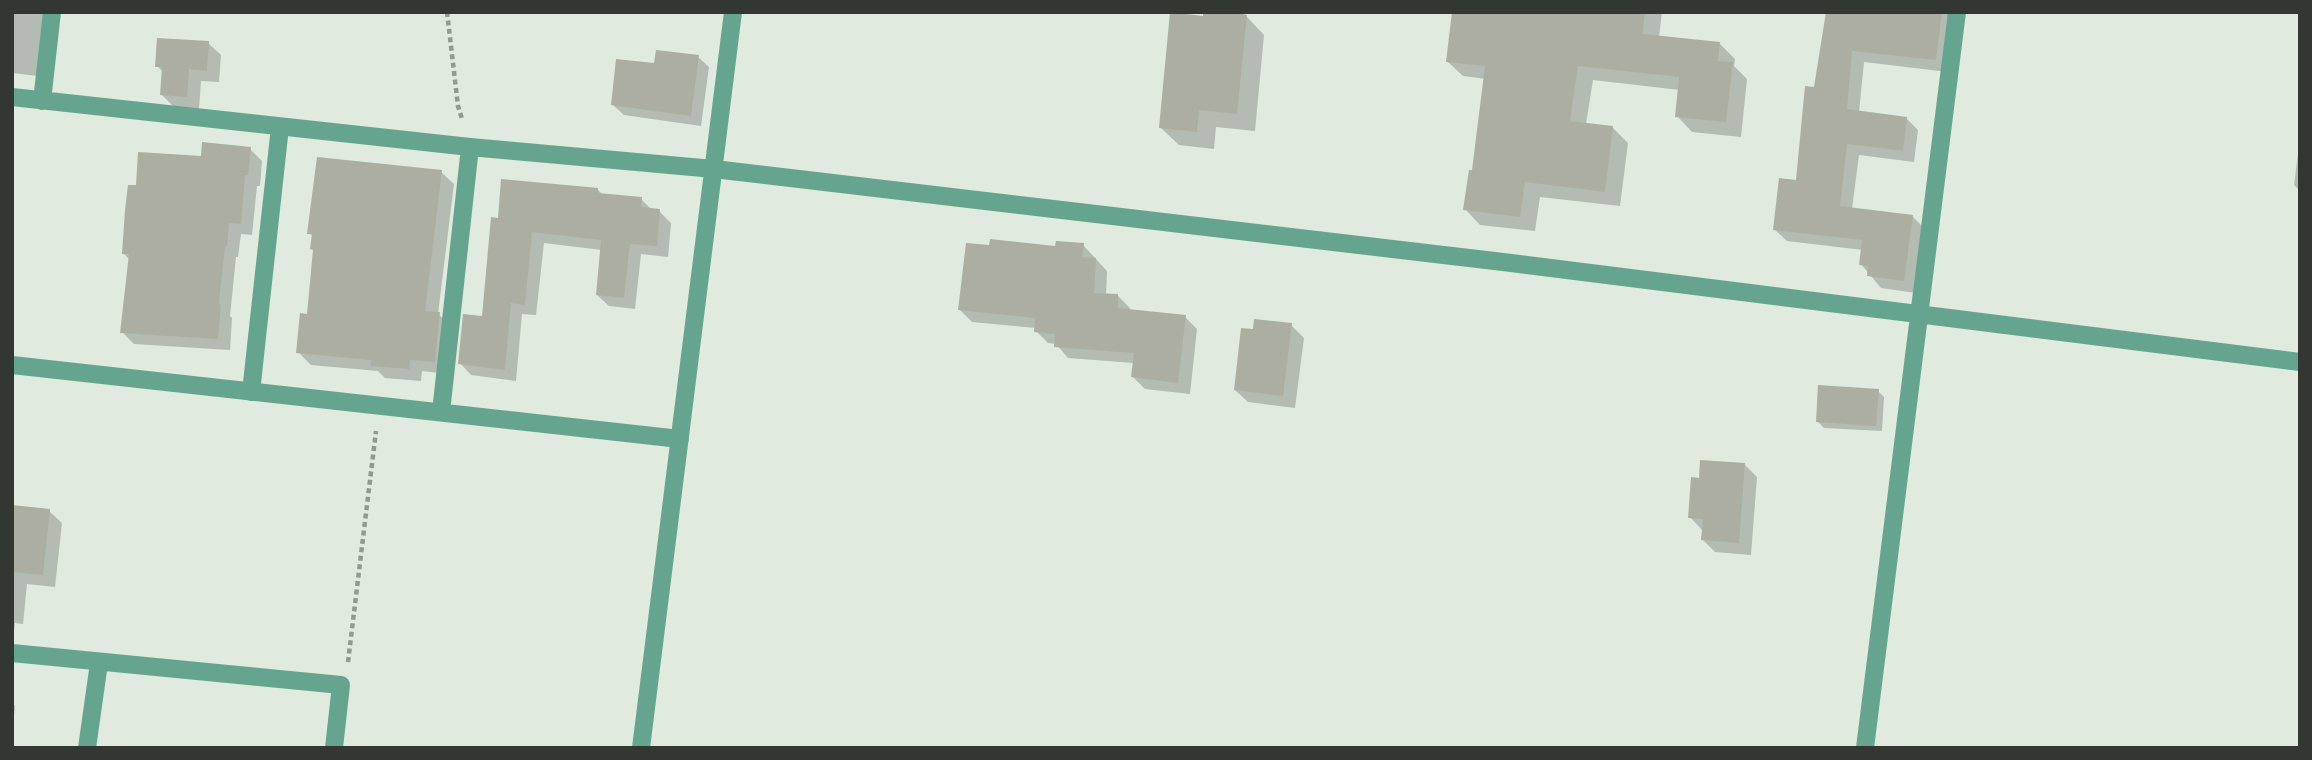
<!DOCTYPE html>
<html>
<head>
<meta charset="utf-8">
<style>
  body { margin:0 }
  #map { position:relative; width:2312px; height:760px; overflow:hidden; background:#e0eadf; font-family:Karla,sans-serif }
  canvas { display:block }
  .frame { position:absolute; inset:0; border:14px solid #333732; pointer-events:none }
</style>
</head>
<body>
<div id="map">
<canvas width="2312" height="760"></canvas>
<div class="frame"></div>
</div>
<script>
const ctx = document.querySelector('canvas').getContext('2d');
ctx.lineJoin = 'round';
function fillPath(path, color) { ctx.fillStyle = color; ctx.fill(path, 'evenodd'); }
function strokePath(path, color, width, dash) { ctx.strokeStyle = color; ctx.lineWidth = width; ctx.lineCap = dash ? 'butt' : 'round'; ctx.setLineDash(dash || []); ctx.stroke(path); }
fillPath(new Path2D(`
  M12 12H41L45 17 38 76 12 73Z
  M1205 12H1238L1247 17 1264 35 1255 131 1216 127 1214 149 1179 145 1161 128Z
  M1454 12H1662L1659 37 1720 44 1735 59 1734 66 1747 79 1741 137 1692 132 1677 116 1680 90 1593 80 1586 124 1612 127 1628 143 1620 206 1540 197 1535 231 1480 225 1465 209 1474 172 1486 79 1463 76 1447 61Z
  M1828 12H1946L1954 21 1948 72 1864 62 1859 112 1906 118 1918 130 1914 162 1859 155 1852 209 1913 217 1925 229 1916 293 1881 288 1861 264 1863 250 1787 241 1774 229 1797 182Z
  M208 43 221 55 219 82 201 81 199 109 174 107 162 95 163 72 157 66Z
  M698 57 709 67 701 126 624 115 613 105 656 65Z
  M2300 139V191L2294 185Z
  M250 149 262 161 260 186H257L252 235 241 234 238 257H236L230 316 232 318 230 350 134 344 122 332 130 260 123 253 137 187 202 157Z
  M441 172 454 184 438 314 452 326 447 374 422 371 421 381 385 378 378 371 311 365 298 352 308 316 314 251V237L309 233Z
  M598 190 604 196 641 199 652 210 659 211 671 223 668 257 641 254 635 309 609 306 597 295 602 250 544 243 536 315 522 314 516 381 471 375 460 363 483 318 499 220Z
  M1083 245 1107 271 1106 295 1118 296 1130 308V311L1185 317 1197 329 1190 394 1145 389 1133 377 1134 363 1068 358 1056 344 1048 343 1036 331V328L972 322 960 310 1057 248Z
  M1291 325 1304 338 1295 408 1248 402 1235 390 1255 331Z
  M1878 391 1884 397 1882 431 1824 428 1818 422Z
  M1745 465 1757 477 1751 555 1715 552 1703 540 1702 530 1690 517 1701 480Z
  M12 507 49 511 62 523 55 587 27 584 23 624 15 623 13 639Z
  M12 703 15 706 12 735Z`), '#0003');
fillPath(new Path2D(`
  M1170 12 1203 16V12H1234L1247 15 1237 114 1199 110 1197 132 1159 128Z
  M1452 12H1645L1643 34 1720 42 1718 61 1733 62 1726 122 1675 117 1679 77 1578 66 1570 121 1613 126 1605 192 1525 182 1520 217 1463 210 1469 170H1472L1485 66 1446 62Z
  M1826 12H1942L1936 60 1852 51 1847 109 1907 117 1903 151 1847 144 1840 206 1913 215 1904 281 1867 276 1868 266 1859 265 1862 240 1773 230 1779 178 1796 180 1805 86 1814 87Z
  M157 38 209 41 207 71 189 69 187 97 160 95 162 67H155Z
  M656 50 699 55 691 116 611 105 616 59 654 63Z
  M202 142 251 147 248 175H245L241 224 229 223 227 246H225L219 304 221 305 218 339 120 333 129 254H122L125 210 128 185H136L138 152 201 156Z
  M317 157 442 170 425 311 440 312 435 362 410 360 409 369 370 366 371 360 296 353 300 313 307 314 313 250 310 249 312 234H307Z
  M501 179 598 188V193L642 197 641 207 660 209 657 246 630 244 624 298 596 295 601 240 532 232 525 305 511 303 505 370 458 364 463 314 482 316 491 217 498 218Z
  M990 239 1055 246 1056 241 1084 243 1082 257 1096 258 1094 293 1118 294V308L1186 315 1178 383 1131 377 1134 353 1054 347 1055 334 1034 332 1035 318 958 310 966 243 989 245Z
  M1254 319 1292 323 1283 396 1234 390 1241 328 1253 329Z
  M1818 385 1879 389 1876 426 1816 422Z
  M1700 460 1745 463 1739 543 1701 540 1703 519 1688 518 1691 477 1699 478Z
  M12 505 50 509 43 575 12 572Z`), '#acaea1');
strokePath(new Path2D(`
  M447 12 458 106 462 119
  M348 662 376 431`), '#929991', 4.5, [5, 3.5]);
strokePath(new Path2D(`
  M12 97 470 147 714 169 1503 262 2300 362
  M42 101 52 12
  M12 365 680 439
  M251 392 280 127
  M441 412 470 147
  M12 653 341 685 334 748
  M87 748 99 663
  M641 748 733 12
  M1865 748 1957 12`), '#65a58f', 18);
</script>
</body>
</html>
